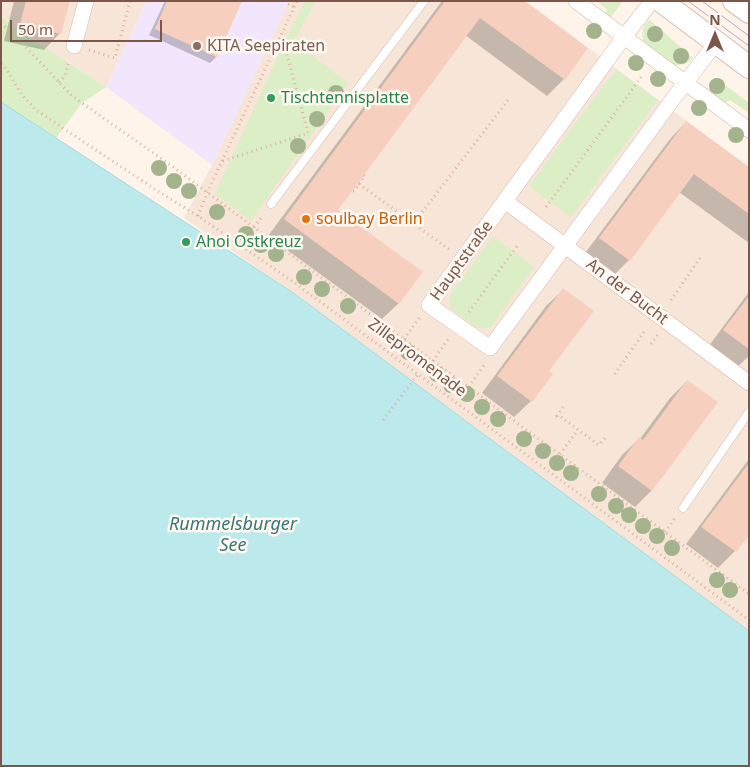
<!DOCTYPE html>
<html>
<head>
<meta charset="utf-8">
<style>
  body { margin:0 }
  #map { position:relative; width:750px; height:767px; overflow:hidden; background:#fef4ea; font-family:"Noto Sans",sans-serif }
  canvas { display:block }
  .frame { position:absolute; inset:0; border:2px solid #7d564a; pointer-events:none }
  .north { position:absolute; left:690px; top:10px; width:50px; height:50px; -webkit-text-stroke:4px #fff9f2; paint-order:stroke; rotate:0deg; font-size:14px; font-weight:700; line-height:20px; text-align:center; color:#7d564a }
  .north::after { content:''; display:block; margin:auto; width:18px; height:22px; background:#7d564a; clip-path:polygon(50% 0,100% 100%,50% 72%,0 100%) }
  .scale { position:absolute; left:10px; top:20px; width:152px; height:22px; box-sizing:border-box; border:2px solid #7d564a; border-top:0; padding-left:6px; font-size:15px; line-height:18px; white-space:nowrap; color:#7d564a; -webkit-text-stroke:4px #fff9f2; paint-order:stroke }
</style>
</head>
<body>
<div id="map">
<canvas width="750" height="767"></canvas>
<div class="frame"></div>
<div class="north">N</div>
<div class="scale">50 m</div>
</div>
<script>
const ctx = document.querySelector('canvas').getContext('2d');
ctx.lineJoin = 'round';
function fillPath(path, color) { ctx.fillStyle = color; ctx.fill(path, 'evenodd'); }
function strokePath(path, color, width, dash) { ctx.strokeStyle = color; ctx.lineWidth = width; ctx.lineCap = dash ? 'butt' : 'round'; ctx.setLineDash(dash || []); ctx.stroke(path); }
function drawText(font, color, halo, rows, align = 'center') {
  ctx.font = font + ' "Noto Sans",sans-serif'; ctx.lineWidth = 5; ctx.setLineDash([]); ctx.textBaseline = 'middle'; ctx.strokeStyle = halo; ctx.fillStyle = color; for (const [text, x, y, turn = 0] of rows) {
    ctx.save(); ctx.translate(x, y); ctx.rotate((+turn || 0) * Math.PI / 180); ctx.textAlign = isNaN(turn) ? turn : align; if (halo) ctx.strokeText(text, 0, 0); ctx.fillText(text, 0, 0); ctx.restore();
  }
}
fillPath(new Path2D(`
  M1 1H146L106 87 18 30 1 16Z
  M289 1H525L749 167V631L292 292 184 218 212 165Z`), '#f7e5d8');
fillPath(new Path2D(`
  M146 1H289L212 165 106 87Z`), '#f1e6fb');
fillPath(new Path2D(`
  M305 1H315L294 42 348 83 251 221 215 194 281 49Z
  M596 1H623L610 18 605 15 607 9Z
  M1 16 18 30 106 87 82 103 56 138 1 102Z
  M650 20 693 58C687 64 683 65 674 65L644 42C641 33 642 25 650 20Z
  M616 69 658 100 571 217 529 186Z
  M716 78 749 103V113L730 100 725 103 708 91Z
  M493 236 534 267 491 327 477 328 450 308 449 299 452 292Z`), '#dbeec6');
const water = new Path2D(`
  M1 102 292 292 749 631V766H1Z`);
fillPath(water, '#bce9eb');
strokePath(water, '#a1dbdd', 1);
fillPath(new Path2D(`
  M14 1H68L60 33 44 50 4 41Z
  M165 1H241L216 57 210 63 149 35Z
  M442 1H523L564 79 547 96 465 35 336 210 399 303 382 319 268 236Z
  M686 122 749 168V243L679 192 629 260 612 277 583 256 670 139Z
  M563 290 547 371 531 401 514 417 482 393 546 306Z
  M749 292V356L736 368 708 347Z
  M687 381 652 490 635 507 602 483 622 455 639 439H640L670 398Z
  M749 459V533L735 551 718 568 686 544Z`), '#0003');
fillPath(new Path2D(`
  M26 1H70L61 34 20 24Z
  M167 1H242L217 57 155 29Z
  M445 1H525L588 48 565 80 480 18 338 210 423 272 399 304 284 219Z
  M686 121 749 167V214L694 174 630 261 599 238Z
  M563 288 594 311 549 371 553 374 532 402 497 376Z
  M749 296V349L723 330Z
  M687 380 718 402 652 491 618 466 639 437 643 440Z
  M749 463V535L736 552 701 527Z`), '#f6cfbf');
const lane = new Path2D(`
  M271 204 424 1
  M683 508 749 412`);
const street = new Path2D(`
  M576 1 749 130
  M652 1 624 37 429 305 490 348 673 99 716 43
  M74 46 86 1
  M505 201 749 383`);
const secondary = new Path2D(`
  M661 1 749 67
  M734 1 749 12`);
strokePath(lane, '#d3baae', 9);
strokePath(street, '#d3baae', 16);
strokePath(secondary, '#d8bcad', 24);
strokePath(new Path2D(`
  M288 4 294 7
  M1 23 24 45 71 95 82 103 172 166 433 361 749 594
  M89 50 115 58 130 1
  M1 64 7 70 21 94 36 110 156 190 198 216 299 286 749 620
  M59 82 65 76 69 60
  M223 161 308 133 282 36
  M359 184 450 250
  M353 191H354L365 176 364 175
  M546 207 642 76
  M198 216 207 193 297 1
  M413 224 509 99
  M254 227 263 215
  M671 300 700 258
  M469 312 517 246
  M404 339 420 317
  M651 344 658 334
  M433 361 448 339
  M615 374 646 329
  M469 387 484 365
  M563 407 557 416 561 417 599 445 605 438
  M383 420 418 374
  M560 454 578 430
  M665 532 675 518`), '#dcb1a1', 3, [1, 4]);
strokePath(lane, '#fff', 8);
strokePath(street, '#fff', 15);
strokePath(secondary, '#fff', 22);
strokePath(new Path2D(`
  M688 1 749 46
  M702 1 749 36`), '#b5a5cb', 1);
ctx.fillStyle = '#a3b38b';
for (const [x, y] of [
  [594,31],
  [655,34],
  [681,56],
  [636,63],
  [658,79],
  [717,86],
  [336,93],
  [699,108],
  [317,119],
  [736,135],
  [298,146],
  [159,168],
  [174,181],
  [189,191],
  [217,212],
  [246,234],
  [261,245],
  [276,254],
  [304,277],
  [322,289],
  [348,306],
  [408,352],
  [437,374],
  [451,385],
  [467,394],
  [482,407],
  [498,419],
  [524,439],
  [543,451],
  [557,463],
  [571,473],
  [599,494],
  [616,506],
  [629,515],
  [643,526],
  [657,536],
  [672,548],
  [717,580],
  [730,590]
]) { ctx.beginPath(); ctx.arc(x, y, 8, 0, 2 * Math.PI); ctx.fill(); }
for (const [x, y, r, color] of [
  [197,46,5,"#8d6e63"],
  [271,98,5,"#2e9e5b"],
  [306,219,5,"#e8710a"],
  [186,242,5,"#2e9e5b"]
]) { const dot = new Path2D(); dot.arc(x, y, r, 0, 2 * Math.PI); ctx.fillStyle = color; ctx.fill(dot); strokePath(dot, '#fff9f2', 2); }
drawText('16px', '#785e54', '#fff9f2', [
  ["KITA Seepiraten",207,46]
], 'left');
drawText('16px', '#27864d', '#fff9f2', [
  ["Tischtennisplatte",281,98],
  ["Ahoi Ostkreuz",196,242]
], 'left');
drawText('16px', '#c56008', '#fff9f2', [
  ["soulbay Berlin",316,219]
], 'left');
drawText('16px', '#7d564a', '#fff9f2', [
  ["Hauptstraße",462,261,-54],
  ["An der Bucht",627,292,37],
  ["Zillepromenade",417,358,37]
]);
drawText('italic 18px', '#38787b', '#fff9f2', [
  ["Rummelsburger",233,525],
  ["See",233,546]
]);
</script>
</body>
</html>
